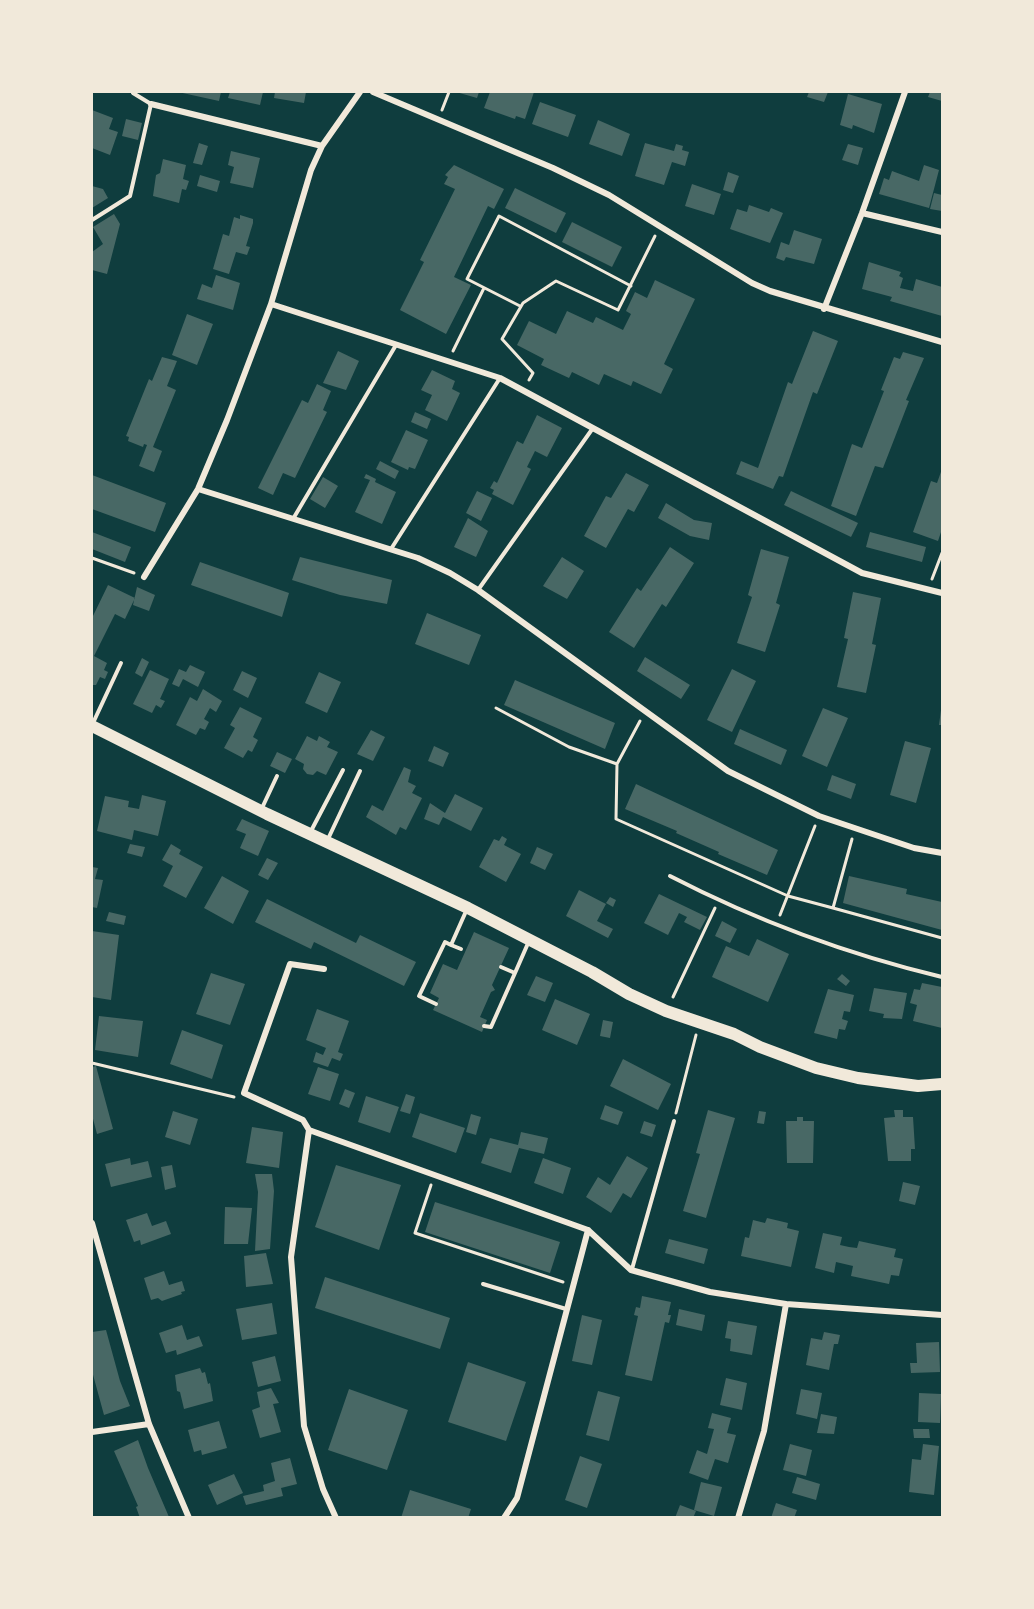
<!DOCTYPE html>
<html>
<head>
<meta charset="utf-8">
<style>
  body { margin:0 }
  #map { position:relative; width:1034px; height:1609px; overflow:hidden; background:#0f3d3e; font-family:"Titillium Web",sans-serif }
  canvas { display:block }
  .frame { position:absolute; inset:0; border:93px solid #f1e9da; pointer-events:none }
</style>
</head>
<body>
<div id="map">
<canvas width="1034" height="1609"></canvas>
<div class="frame"></div>
</div>
<script>
const ctx = document.querySelector('canvas').getContext('2d');
ctx.lineJoin = 'round';
function fillPath(path, color) { ctx.fillStyle = color; ctx.fill(path, 'evenodd'); }
function strokePath(path, color, width, dash) { ctx.strokeStyle = color; ctx.lineWidth = width; ctx.lineCap = dash ? 'butt' : 'round'; ctx.setLineDash(dash || []); ctx.stroke(path); }
fillPath(new Path2D(`
  M178 92H221L219 101Z
  M230 92H263L260 105 228 98Z
  M275 92H306L304 103 274 98Z
  M456 92H479L477 98Z
  M490 92H534L525 119 516 116 515 119 484 108Z
  M809 92H828L824 102 807 97Z
  M930 92H942V101L928 97Z
  M848 94 882 104 874 133 853 125 852 129 840 125Z
  M540 102 576 115 568 137 532 124Z
  M92 110 113 118 109 129 118 132 110 155 92 148Z
  M126 119 142 123 138 140 122 136Z
  M598 120 630 134 622 156 589 144Z
  M199 143 208 146 202 165 193 163Z
  M645 143 674 151 676 144 683 146 682 150 689 152 685 166 672 162 664 185 635 176Z
  M848 144 863 148 858 165 842 160Z
  M231 151 260 158 253 188 230 183 234 167 228 165Z
  M163 159 186 165 183 179 189 181 186 190 182 189 179 203 153 196 156 175 160 173Z
  M454 165 504 189 494 209 488 206 454 277 471 285 446 334 400 310 424 262 420 260 455 189 444 184 448 177 445 175Z
  M924 165 939 170 929 208 879 194 884 178 889 180 892 171 919 181Z
  M728 172 739 176 733 193 723 190Z
  M200 175 220 181 217 192 197 186Z
  M692 184 721 194 714 215 685 206Z
  M92 186 103 189 108 198 92 208Z
  M515 188 566 213 556 233 505 208Z
  M934 193 942 195V211L930 209Z
  M749 205 769 212 771 208 783 213 770 243 730 229 737 209 747 212Z
  M114 214 120 224 107 274 92 270V252L103 244 93 227Z
  M240 215 253 219V223L246 246 250 247 247 255 236 252 229 274 213 269 223 234 229 236 234 217 240 219Z
  M572 222 622 247 612 267 562 242Z
  M794 230 822 239 814 264 786 257 784 261 776 258 781 242 789 245Z
  M869 262 901 272 899 276 903 278 900 288 913 291 916 279 942 287V316L890 301 892 297 862 289Z
  M216 275 240 283 233 310 197 299 202 284 212 288Z
  M655 280 695 299 664 364 673 369 661 394 633 381 631 386 604 374 599 385 572 372 569 378 541 365 544 359 517 345 529 321 556 334 567 311 593 323 596 317 623 330 631 314 626 311 635 292 647 298Z
  M187 314 213 324 197 365 172 355Z
  M813 331 838 341 817 394 813 392 783 477 779 476 773 489 736 474 741 461 758 468 788 382 792 384Z
  M338 351 359 361 346 390 323 383Z
  M903 352 924 358 906 400 909 401 883 468 875 466 856 516 831 506 852 444 862 448 884 391 881 390 894 357 900 359Z
  M162 357 177 361 167 386 176 390 153 447 162 451 154 472 139 466 147 445 144 444 143 447 128 441 129 437 126 436 149 379 152 381Z
  M432 370 455 381 452 389 460 393 447 421 425 410 432 395 421 390Z
  M317 384 331 391 323 410 327 412 295 478 283 473 273 495 258 488 302 400 308 403Z
  M415 412 431 419 427 429 411 422Z
  M537 415 562 428 547 457 535 451 527 467 531 469 513 505 492 494 494 490 490 488 494 481 497 483 517 441 523 444Z
  M406 430 428 440 415 469 409 467 408 470 391 462Z
  M380 461 399 471 395 479 376 469Z
  M942 469V529L938 541 913 532 931 481 937 483Z
  M626 473 649 485 634 512 628 509 606 548 584 536 606 496 611 498Z
  M366 474 376 479 375 482 396 492 382 524 355 512 370 480 364 478Z
  M92 475 166 503 155 532 92 509Z
  M323 477 338 486 325 508 310 499Z
  M477 491 492 498 481 521 466 513Z
  M791 491 858 523 851 537 784 505Z
  M666 503 694 520 712 523 709 540 690 536 658 518Z
  M468 518 488 531 476 557 454 547Z
  M92 532 131 547 125 562 92 549Z
  M870 532 926 547 922 562 866 547Z
  M670 547 694 563 666 607 662 604 634 648 609 632 637 588 641 591Z
  M761 549 789 557 776 603 780 605 765 652 737 643 752 597 748 595Z
  M300 557 392 580 387 604 340 595 292 580Z
  M562 557 584 571 567 599 543 586Z
  M200 562 289 593 282 617 191 585Z
  M108 585 135 598 125 619 115 614 94 656 107 663 104 670 108 672 105 679 100 677 96 685H93L92 618Z
  M137 587 155 595 149 611 133 605Z
  M853 592 881 598 872 644 876 645 866 693 837 687 848 639 844 638Z
  M427 613 481 635 469 665 415 644Z
  M645 657 690 685 681 699 637 671Z
  M142 658 149 662 142 677 135 673Z
  M190 665 205 672 198 687 183 679 179 687 172 684 179 669 186 672Z
  M732 669 756 681 732 732 707 720Z
  M150 670 169 679 160 699 165 701 161 708 156 705 152 713 133 704Z
  M242 671 257 678 248 698 233 690Z
  M319 672 341 682 327 713 305 703Z
  M515 680 615 723 605 749 504 705Z
  M203 689 222 701 216 712 210 708 204 719 209 722 205 730 200 728 196 735 176 725 190 697 197 701Z
  M240 707 262 718 253 737 258 740 252 752 248 750 243 758 224 748 235 728 230 725Z
  M823 708 848 718 827 767 802 756Z
  M941 710H942V725H939Z
  M740 729 787 750 781 765 734 744Z
  M371 730 385 737 373 761 357 754Z
  M307 736 317 741 319 736 330 742 327 747 338 752 326 775 317 771 313 775 307 774 303 769 304 764 295 759Z
  M905 741 931 748 916 803 890 795Z
  M434 746 449 753 443 767 428 761Z
  M277 752 292 759 285 773 270 766Z
  M404 767 411 770 408 782 416 786 412 793 422 798 406 830 400 827 396 835 366 817 372 805 383 811Z
  M832 775 856 784 851 799 827 790Z
  M636 784 778 850 767 875 718 854 719 852 676 833 677 831 625 809Z
  M455 794 483 808 471 831 443 817 439 825 424 819 430 803 445 813Z
  M142 795 166 801 158 836 134 830 132 840 97 831 105 796 129 801 128 807 139 809Z
  M242 819 269 831 258 856 240 848 246 834 236 830Z
  M502 836 507 839 504 845 521 854 506 882 479 867 494 839 499 841Z
  M130 844 145 847 142 857 127 853Z
  M171 844 181 850 179 854 203 867 186 898 163 886 173 866 162 860Z
  M537 847 553 854 545 870 530 863Z
  M267 858 278 863 268 880 258 875Z
  M92 867 98 868 95 879 103 880 97 908 92 907Z
  M222 876 249 891 233 924 204 908Z
  M849 876 907 889 906 894 942 902V930L843 903Z
  M579 890 606 904 597 921 613 929 608 938 566 916Z
  M659 894 707 917 700 930 684 922 687 917 679 913 668 935 644 923Z
  M610 897 616 900 613 907 606 903Z
  M267 899 356 943 360 935 416 962 404 986 314 942 311 949 255 922Z
  M109 912 126 916 124 925 106 921Z
  M722 921 737 929 730 943 715 936Z
  M92 931 119 935 111 1000 92 997Z
  M474 932 509 948 492 985 495 990 491 992 480 1017 487 1020 482 1032 433 1010 439 998 430 993 443 964 457 970Z
  M757 939 789 954 768 1002 712 977 726 946 749 956Z
  M211 973 245 984 230 1025 196 1014Z
  M842 974 850 981 846 986 837 979Z
  M536 976 553 983 545 1002 527 995Z
  M922 983 942 987V1028L913 1021 917 1005 910 1003 914 989 920 990Z
  M874 988 907 993 902 1019 883 1018 884 1014 869 1011Z
  M828 989 854 995 850 1012 844 1011 842 1019 848 1021 845 1030 839 1029 837 1039 814 1033Z
  M555 999 590 1014 577 1045 542 1030Z
  M317 1009 349 1021 338 1052 343 1054 340 1061 332 1058 328 1067 313 1062 316 1052 323 1055 326 1048 306 1040Z
  M99 1016 143 1021 138 1057 95 1050Z
  M603 1020 613 1022 610 1038 600 1036Z
  M182 1030 223 1045 212 1079 170 1064Z
  M623 1059 671 1084 658 1110 610 1086Z
  M96 1066 113 1129 97 1134 92 1115V1067Z
  M318 1067 339 1074 330 1101 308 1094Z
  M345 1089 355 1093 349 1108 339 1104Z
  M406 1094 415 1097 410 1114 400 1111Z
  M366 1096 399 1107 390 1133 358 1122Z
  M605 1105 623 1112 618 1125 600 1119Z
  M708 1110 735 1118 706 1218 683 1211 700 1154 696 1153Z
  M894 1110H903V1117H913L915 1149H911V1161H888L884 1118 895 1117Z
  M173 1111 198 1119 190 1145 165 1137Z
  M759 1111 766 1112 764 1124 757 1123Z
  M420 1113 465 1128 456 1153 412 1137Z
  M471 1114 481 1117 476 1135 466 1132Z
  M797 1117H803V1121H814L813 1163H787L786 1121H797Z
  M644 1121 656 1125 652 1137 640 1133Z
  M252 1127 283 1132 279 1168 246 1163Z
  M521 1132 548 1138 544 1154 519 1148 511 1173 481 1163 490 1138 518 1145Z
  M627 1156 648 1168 631 1198 623 1193 611 1213 586 1197 598 1177 610 1185Z
  M130 1158 131 1165 148 1161 152 1177 111 1187 105 1164Z
  M543 1158 571 1168 563 1194 534 1183Z
  M172 1165 176 1187 165 1190 161 1167Z
  M336 1165 401 1185 379 1250 315 1227Z
  M255 1174H272L274 1191 270 1249 255 1251 258 1192Z
  M903 1182 920 1186 915 1205 899 1201Z
  M435 1202 560 1242 550 1273 425 1232Z
  M225 1207 252 1208 248 1244H224Z
  M147 1213 152 1226 166 1221 171 1234 141 1245 140 1240 134 1242 126 1220Z
  M767 1218 788 1223 787 1228 799 1231 791 1267 741 1256 745 1237 749 1238 753 1220 765 1223Z
  M823 1233 842 1237 840 1245 849 1247 857 1248 859 1241 896 1249 894 1257 903 1259 899 1276 891 1275 889 1284 851 1276 853 1266 836 1262 834 1273 815 1268Z
  M669 1239 708 1249 704 1264 665 1253Z
  M266 1253 273 1284 246 1287 244 1256Z
  M164 1271 169 1285 182 1281 185 1291 181 1292 182 1294 162 1301 158 1298 151 1300 144 1278Z
  M325 1277 450 1318 440 1349 315 1308Z
  M642 1296 671 1302 668 1315H671L669 1323 665 1322 652 1381 625 1375 638 1316 634 1315 636 1307 640 1308Z
  M272 1303 277 1334 242 1340 236 1309Z
  M679 1309 705 1315 702 1331 676 1325Z
  M582 1315 602 1320 592 1365 572 1361Z
  M728 1321 757 1326 752 1355 730 1351 731 1339 725 1338Z
  M182 1325 187 1340 199 1336 203 1346 177 1355 176 1350 166 1353 159 1333Z
  M106 1330 120 1381 130 1406 104 1415 92 1371V1332Z
  M824 1332 840 1335 838 1344H834L829 1370 806 1365 811 1338 822 1340Z
  M939 1342 940 1372 911 1373 910 1363H917L916 1343Z
  M275 1356 281 1381 258 1387 252 1362Z
  M468 1362 526 1382 506 1441 448 1422Z
  M200 1368 202 1373 205 1372 208 1384 210 1383 213 1401 184 1409 180 1392 177 1391 175 1375Z
  M726 1378 747 1383 742 1410 720 1405Z
  M271 1388 279 1403 273 1404 281 1432 260 1438 252 1410 260 1407 257 1392Z
  M349 1389 408 1410 387 1470 328 1450Z
  M801 1389 822 1393 817 1419 796 1414Z
  M598 1391 620 1397 609 1441 586 1435Z
  M919 1393 941 1394 940 1423 918 1422Z
  M712 1413 731 1418 727 1433 736 1435 728 1463 715 1459 708 1480 689 1473 697 1450 707 1454 714 1429 708 1428Z
  M821 1414 837 1417 834 1434 817 1433Z
  M219 1421 227 1448 202 1455 201 1450 194 1452 188 1430Z
  M913 1429H929L930 1438H914Z
  M138 1440 148 1468 169 1517 140 1518 136 1507 138 1506 114 1451Z
  M790 1444 812 1450 806 1476 783 1470Z
  M923 1444 939 1446 934 1495 909 1492 912 1459 921 1460Z
  M580 1456 602 1464 587 1508 565 1500Z
  M290 1458 297 1484 281 1488 283 1496 246 1505 243 1496 264 1491 263 1485 275 1481 271 1463Z
  M234 1474 243 1493 217 1505 208 1485Z
  M797 1477 820 1484 816 1500 792 1493Z
  M701 1482 722 1487 714 1516 694 1510Z
  M410 1490 471 1509 468 1518H401Z
  M776 1503 797 1510 794 1518H771Z
  M680 1505 696 1511 693 1518H675Z`), '#486865');
strokePath(new Path2D(`
  M442 110 449 92
  M520 306 467 279 499 216 631 286
  M453 351 484 288
  M529 380 533 373 502 339 523 303 556 281 618 310 655 236
  M92 558 134 573
  M932 579 942 553
  M496 708 569 747 617 764
  M640 721 617 764 616 819 788 896 833 908
  M852 839 833 908 942 938
  M780 915 815 826
  M673 997 715 908
  M92 1063 234 1097
  M676 1113 696 1035
  M431 1185 415 1233 563 1282`), '#f1e9da', 3);
strokePath(new Path2D(`
  M92 220 130 196 151 104 133 93
  M293 519 396 345
  M391 549 500 378
  M478 590 593 428
  M93 723 121 663
  M262 808 277 776
  M311 831 343 770
  M328 839 360 771
  M670 876C759 922 846 954 942 977
  M461 949 451 945 467 909
  M501 967 515 973 529 941
  M436 1004 419 996 445 942 451 945
  M484 1026 491 1027 515 973
  M632 1269 674 1121
  M483 1284 566 1309`), '#f1e9da', 4);
strokePath(new Path2D(`
  M373 92 553 168 609 195 752 283 770 291 942 342
  M151 104 322 146
  M862 213 942 232
  M271 304 500 378 862 573 942 593
  M824 309 862 213 905 92
  M198 489 418 558 450 573 478 590 728 771 819 816 914 848 942 853
  M144 577 198 489 227 420 271 304 311 170 322 146 360 92
  M324 969 290 964 244 1093 303 1120 309 1130 588 1230 631 1270 710 1292 786 1304 942 1315
  M309 1130 291 1257 304 1426 323 1489 336 1518
  M92 1223 149 1424 189 1518
  M92 1432 149 1424
  M504 1518 517 1498 588 1230
  M738 1518 764 1431 786 1304`), '#f1e9da', 6);
strokePath(new Path2D(`
  M92 726 267 814 468 908 592 972 629 994 666 1011 734 1034 760 1047 816 1068 858 1078 918 1086 942 1084`), '#f1e9da', 12);
</script>
</body>
</html>
